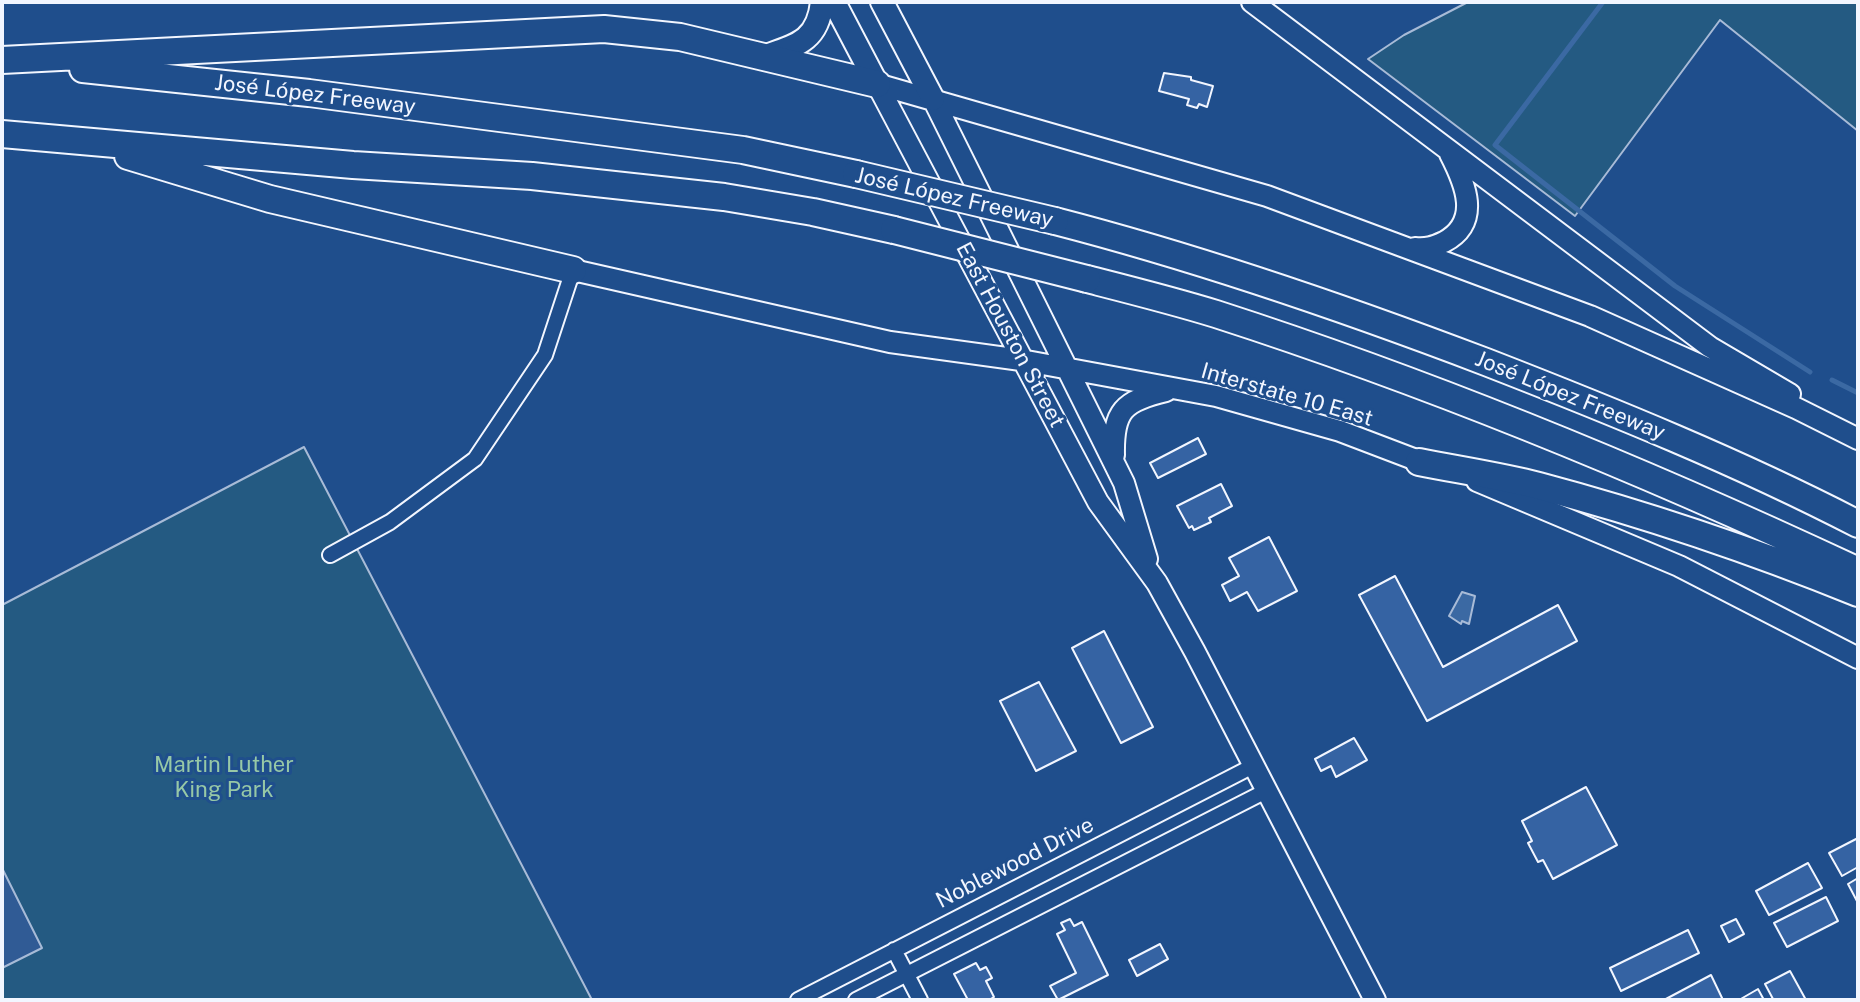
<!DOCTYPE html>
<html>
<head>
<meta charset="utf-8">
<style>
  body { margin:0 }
  #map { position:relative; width:1860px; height:1002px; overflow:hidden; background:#1f4e8c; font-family:"Public Sans",sans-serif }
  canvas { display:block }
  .frame { position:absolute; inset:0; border:4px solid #f2f6ff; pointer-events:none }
</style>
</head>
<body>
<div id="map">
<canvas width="1860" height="1002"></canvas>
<div class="frame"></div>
</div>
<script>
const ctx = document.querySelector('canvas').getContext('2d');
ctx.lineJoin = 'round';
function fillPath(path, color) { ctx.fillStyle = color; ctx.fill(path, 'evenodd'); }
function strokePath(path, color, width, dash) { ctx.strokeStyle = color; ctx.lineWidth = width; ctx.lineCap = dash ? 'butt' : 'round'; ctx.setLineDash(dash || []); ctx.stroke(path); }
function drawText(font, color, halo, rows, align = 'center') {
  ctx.font = font + ' "Public Sans",sans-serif'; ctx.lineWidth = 6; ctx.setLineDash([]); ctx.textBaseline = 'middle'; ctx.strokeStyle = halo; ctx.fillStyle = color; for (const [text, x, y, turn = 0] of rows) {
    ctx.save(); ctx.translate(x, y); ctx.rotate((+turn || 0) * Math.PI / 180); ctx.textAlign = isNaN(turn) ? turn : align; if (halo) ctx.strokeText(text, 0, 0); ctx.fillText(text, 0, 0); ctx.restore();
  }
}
const green = new Path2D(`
  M1468 2H1858V131L1720 20 1575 216 1368 59 1404 35Z
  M304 447 592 1000H2V605Z`);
fillPath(green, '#245a82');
strokePath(green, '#a8bbd7', 2);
const parking = new Path2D(`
  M2 868 42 948 2 968Z`);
fillPath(parking, '#305b95');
strokePath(parking, '#a8bbd7', 2);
const water = new Path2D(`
  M1462 592 1475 596 1469 624 1462 621 1461 624 1449 616Z`);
fillPath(water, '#3b69a3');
strokePath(water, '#a8bbd7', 2);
strokePath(new Path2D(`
  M1603 2 1495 145 1675 286 1810 372
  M1832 380 1858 393`), '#3b69a3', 5);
const building = new Path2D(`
  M1164 73 1191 77V80L1213 86 1207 107 1199 104 1197 108 1187 105 1189 99 1159 91Z
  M1198 438 1206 454 1158 478 1150 463Z
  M1221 484 1232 506 1209 518 1211 522 1194 530 1192 526 1189 528 1177 506Z
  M1269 537 1297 591 1258 611 1247 592 1230 601 1222 585 1239 576 1229 558Z
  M1395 576 1443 667 1558 605 1577 641 1427 721 1359 595Z
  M1104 631 1153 727 1121 743 1072 648Z
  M1039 682 1076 751 1036 771 1000 701Z
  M1354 738 1367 760 1336 777 1331 766 1321 771 1315 759Z
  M1586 787 1617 845 1553 879 1543 860 1538 862 1528 843 1532 841 1522 821Z
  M1858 838V867L1842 876 1829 853Z
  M1808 863 1822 888 1769 915 1756 891Z
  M1858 878V903L1848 884Z
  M1826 897 1838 921 1787 947 1774 923Z
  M1070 919 1074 926 1082 922 1108 975 1058 1000 1050 986 1076 973 1057 934 1065 930 1061 923Z
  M1736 919 1744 934 1729 942 1721 926Z
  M1688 930 1699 953 1621 991 1610 968Z
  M1160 944 1168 959 1137 976 1129 960Z
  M976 963 980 970 986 967 992 978 986 981 994 997 989 1000H968L954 974Z
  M1790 971 1806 1000 1773 999 1765 984Z
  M1711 975 1723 1000H1664Z
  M1758 989 1764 1000H1739Z`);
fillPath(building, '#3563a3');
strokePath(building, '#f2f6ff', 2);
const street = new Path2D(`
  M330 555 390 522 475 459 545 355 573 270
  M894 950 920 1000
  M798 1000 1253 766
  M856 1000 1266 791`);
const secondary = new Path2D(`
  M1252 2 1710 347 1790 394
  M877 84 1267 196 1590 316 1796 408 1858 439
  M877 84 1098 502 1157 583 1195 652 1375 1000
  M933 99 1124 483 1147 559
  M1415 248C1427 249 1433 247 1444 242 1482 222 1465 183 1450 154
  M573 270 890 342 1021 360 1216 396 1340 431 1432 466
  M1114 455C1113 411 1123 401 1166 391
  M1477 481 1679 566 1858 658`);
const primary = new Path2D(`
  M834 2 877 84
  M882 2 933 99
  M766 56C798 45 818 40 822 2`);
const highway = new Path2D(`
  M2 60 604 29 680 37 877 84
  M83 69 309 93 743 150 856 174
  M2 134 353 165 532 176 724 197 813 212 894 230
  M128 156 270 199 573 270
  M1055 221C1202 259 1344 308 1486 362 1612 411 1738 462 1858 524
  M1087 279C1130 290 1174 301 1216 314 1436 385 1649 473 1858 571
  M1419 462C1459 470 1500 476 1539 486 1648 515 1754 551 1858 593`);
strokePath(street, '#f2f6ff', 18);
strokePath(secondary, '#f2f6ff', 24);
strokePath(primary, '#f2f6ff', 26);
strokePath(highway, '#f2f6ff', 30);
strokePath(street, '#1f4e8c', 14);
strokePath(secondary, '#1f4e8c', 20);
strokePath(primary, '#1f4e8c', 22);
strokePath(highway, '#1f4e8c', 26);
const highwayBridge = new Path2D(`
  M856 174 1055 221
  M894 230 1087 279`);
strokePath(highwayBridge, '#f2f6ff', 30, []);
strokePath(highwayBridge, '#1f4e8c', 26);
drawText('22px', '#f2f6ff', '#1f4e8c', [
  ["José López Freeway",315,95,7],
  ["José López Freeway",954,198,13],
  ["East Houston Street",1010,335,62],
  ["Interstate 10 East",1287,395,16],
  ["José López Freeway",1570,396,22],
  ["Noblewood Drive",1015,863,-27]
]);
drawText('22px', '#97c8a6', '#1f4e8c', [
  ["Martin Luther",224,765],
  ["King Park",224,790]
]);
</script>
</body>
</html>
